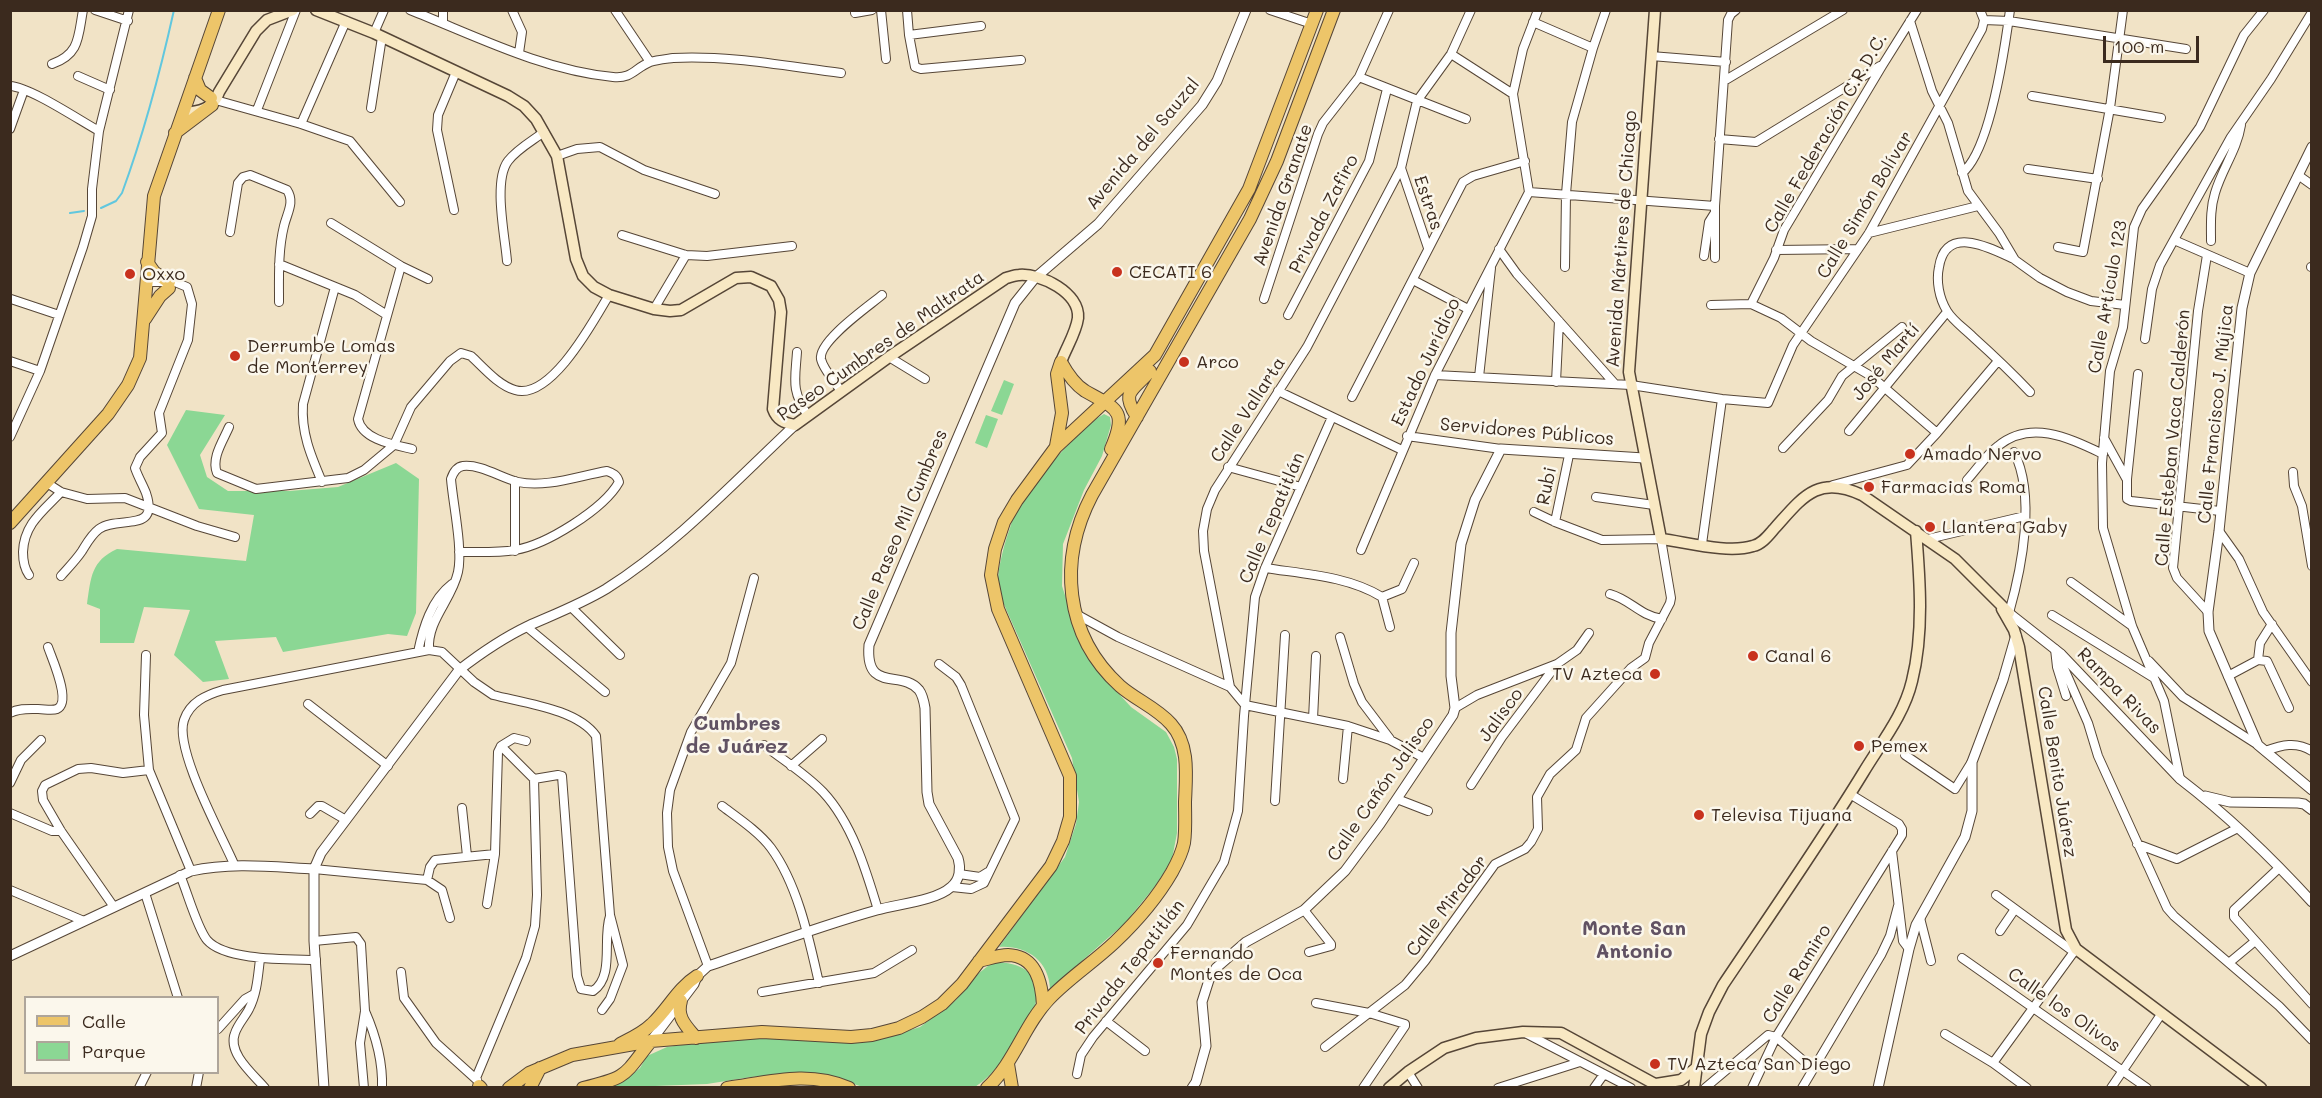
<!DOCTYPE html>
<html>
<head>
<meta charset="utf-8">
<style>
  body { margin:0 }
  #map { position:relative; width:2322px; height:1098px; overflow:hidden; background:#f1e3c6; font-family:Mali,sans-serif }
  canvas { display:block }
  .frame { position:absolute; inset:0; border:12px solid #3b2a1e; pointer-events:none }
  .legend { position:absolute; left:24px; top:996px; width:195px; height:78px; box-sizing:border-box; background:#fbf7ec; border:2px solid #aea59a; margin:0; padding:8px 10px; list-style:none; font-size:18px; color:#3b2a1e }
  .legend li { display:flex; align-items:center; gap:12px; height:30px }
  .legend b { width:30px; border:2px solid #aea59a }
  .scale { position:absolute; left:2103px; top:36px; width:96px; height:27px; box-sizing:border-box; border:3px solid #3b2a1e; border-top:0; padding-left:8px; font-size:18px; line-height:21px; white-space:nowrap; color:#3b2a1e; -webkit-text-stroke:4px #fbf7ec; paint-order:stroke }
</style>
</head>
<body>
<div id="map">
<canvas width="2322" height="1098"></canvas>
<div class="frame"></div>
<ul class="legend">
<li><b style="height:8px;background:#edc569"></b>Calle</li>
<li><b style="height:16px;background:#8bd794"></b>Parque</li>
</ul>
<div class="scale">100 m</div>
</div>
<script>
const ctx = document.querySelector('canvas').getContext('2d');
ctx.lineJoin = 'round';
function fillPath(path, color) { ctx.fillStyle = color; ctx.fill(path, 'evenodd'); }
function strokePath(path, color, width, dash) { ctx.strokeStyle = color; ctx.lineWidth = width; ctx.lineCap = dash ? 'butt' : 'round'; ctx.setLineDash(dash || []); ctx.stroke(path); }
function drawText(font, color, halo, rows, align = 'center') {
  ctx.font = font + ' Mali,sans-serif'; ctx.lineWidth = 5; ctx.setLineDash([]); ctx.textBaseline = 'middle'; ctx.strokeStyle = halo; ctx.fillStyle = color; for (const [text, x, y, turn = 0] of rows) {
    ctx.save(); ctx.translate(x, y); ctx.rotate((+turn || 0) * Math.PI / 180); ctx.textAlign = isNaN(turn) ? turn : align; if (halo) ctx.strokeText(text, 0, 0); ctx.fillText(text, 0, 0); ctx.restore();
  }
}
fillPath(new Path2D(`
  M1004 380 1014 384 1002 415 991 411Z
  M186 410 225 415 200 455 207 477 228 491H289L338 487 396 463 419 479 416 613 407 636 388 634 283 652 276 637 215 641 229 679 203 682 174 655 190 610 144 607 134 643H100V609L87 604C91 577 91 561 117 549L246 561 254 515 199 509 167 445Z
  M1104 414 1110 417 1111 425 1102 456 1084 490 1063 544 1062 586 1079 638 1097 670 1131 707 1166 732 1174 747 1177 759V833L1172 859 1156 885 1125 923 1050 989C1049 960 1025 945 999 947L1065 857 1076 824 1079 802 1072 758 1002 600C1001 593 998 585 998 578 999 564 1005 541 1010 528 1019 497 1076 430 1104 414Z
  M986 415 998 419 987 448 975 443Z
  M993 962C1021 962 1044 973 1035 1006 1033 1015 1024 1025 1019 1034 1007 1054 995 1074 975 1087H863L825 1075 807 1073 751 1077 707 1084 603 1088 616 1080 623 1082 640 1068 647 1056 667 1047 731 1038 891 1036 920 1027 956 1000 979 973Z`), '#8bd794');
strokePath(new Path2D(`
  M101 208 116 201 122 193C144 133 160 73 174 10
  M70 213 84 211`), '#61c7de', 2);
const minor = new Path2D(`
  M95 10 128 21
  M410 10C476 36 542 70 613 77 632 79 635 68 650 62 656 60 666 59 673 58 728 55 785 66 841 73
  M443 10V23
  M512 10 522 32 519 53
  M615 10 650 62
  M881 10 886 59
  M907 10 909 35 915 67 921 69 1021 60
  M1270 10 1312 24
  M1980 10 1984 20
  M855 13 872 10
  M1984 20 2009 21 2186 49
  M1910 21 1932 91 1948 123 1968 191 1999 233 2015 260 2040 278 2067 292 2091 301 2125 305
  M1533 22 1593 48
  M374 33 384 10
  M909 35 981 26
  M1451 54 1513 94
  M1651 56 1726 62
  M52 64C80 54 78 37 83 10
  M78 76 110 90
  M1359 77 1466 119
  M1724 81 1843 10
  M10 86C30 87 79 120 99 131
  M2032 96 2161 118
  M212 99 301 124 350 141 400 202
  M371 108 382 37
  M257 110 296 10
  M301 124 346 21
  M10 129 24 90
  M1719 139 1756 142 1880 66
  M557 156 577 149 600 147 644 170 715 194
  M1401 168 1428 248
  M2028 169 2098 179
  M1962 173C1990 151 2005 47 2010 10
  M2298 175 2312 185
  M1529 192 1513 94 1523 49 1538 10
  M1529 192 1715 206
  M454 210 437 130 438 115 456 72
  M331 223 401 266 428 279
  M230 232 238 183 243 177 250 175 287 190C295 202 287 213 284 226 278 250 279 277 279 302
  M1869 233 1978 206
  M622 235 686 255 707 256 792 246
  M2174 240 2250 273
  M2211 241C2211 225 2210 209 2215 193 2222 169 2237 150 2241 125
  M2058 247 2083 252 2110 108 2123 10
  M1499 249 1517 274 1615 384
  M1776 250 1858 249
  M2207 255 2198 311 2173 568 2177 578 2208 612
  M1704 256 1709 222 1714 214
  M1715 258V206L1728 20 1731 14 1736 10
  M2014 259C1990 248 1946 224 1939 267 1936 281 1939 298 1947 311 1953 321 1965 329 1973 337 1993 355 2012 373 2030 392
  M507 261C505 236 493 181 508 161 517 149 532 141 544 132
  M279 264 355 295 387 315
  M401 266 358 419C362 440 395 445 412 449
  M1565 267 1566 194 1572 122 1593 48 1606 10
  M2311 267H2312
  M1413 280 1468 309
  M11 299 59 315
  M1264 299 1318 134 1323 123 1359 77 1389 10
  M1751 304 1774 258 1784 230 1882 66 1917 10
  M1711 305 1751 304 1781 318 1811 341 1871 376 1937 433
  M654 309 686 255
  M1288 315 1369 161 1387 89
  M2145 339 2152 289 2160 265 2231 137 2271 79 2312 12
  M797 352C795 381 791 390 808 416
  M889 357 925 379
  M10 361 40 371
  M2138 374 2127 479V499L2131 501 2220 511
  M1435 375 1631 385 1722 399 1768 403 1793 345 1869 233 1982 29 1984 20
  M1479 377 1491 268
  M1556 382 1559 321
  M841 391C835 382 823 369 821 359 818 341 869 306 882 295
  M1278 391 1402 450
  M1352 397 1463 182 1473 176 1525 161
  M229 427C223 441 211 458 217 473L256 489 348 478 364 470 394 445 411 407 450 361 461 353 471 356C484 368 498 385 515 390 551 401 594 320 609 295
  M1849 431 1947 312
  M1407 436 1501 449
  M10 437 40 371 83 247 92 216V189L99 131 129 10
  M2104 438 2126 478
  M1783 448 1828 400 1842 376 1902 327
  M1228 467 1301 487
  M2293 472 2294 486 2302 506 2312 566
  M1967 480C1977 469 1986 455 1998 446 2031 419 2069 438 2103 454
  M322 482C311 456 301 433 303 404L335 287
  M47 483 61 492 87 499 125 498 197 526 235 537
  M1833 485 1907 465 1937 433 1998 361
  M1596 497 1654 505
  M1555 522 1569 455
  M2219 531 2239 559 2263 612 2312 682
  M1928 539 2025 516
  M1702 544 1722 399
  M1361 550 1435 375 1529 192
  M515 551V481
  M1265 568C1304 574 1348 576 1382 597L1390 627
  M29 575C24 568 23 561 23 552 24 524 43 511 61 492
  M61 576C68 568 76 560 82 551 87 543 91 535 99 529 118 515 160 534 146 493 143 485 138 477 135 468L140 457 162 433 159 413 188 340 192 304 187 287 175 282H146
  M2071 582 2132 626
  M1610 594C1631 600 1639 615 1662 619
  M1382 597 1402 589 1414 563
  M572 608 620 655
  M2009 613C2022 567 2036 496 2014 452
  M1076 614 1118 637 1230 687 1245 705 1348 726 1390 740 1424 758
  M2052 615 2154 678
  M527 627 605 692
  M1340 637 1354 684 1362 702 1390 739
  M2055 649 2057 667 2066 696
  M429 650C427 620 452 600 458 572 463 549 453 504 451 479 453 473 456 467 463 466 481 464 501 478 518 482 546 488 578 476 607 471 613 473 617 475 619 482 604 509 546 545 515 550 497 553 477 552 459 552
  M418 652C423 628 431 600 452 584
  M2061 654 2063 666 2088 723 2098 756 2167 908 2174 916 2279 1006 2312 1040
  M146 655 144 715 149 770 191 871
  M2258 660 2260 643 2272 624
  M2149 661 2183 697 2258 745
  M939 664 956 677 961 685 1015 819 984 883 971 889 952 887
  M2228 676 2258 660 2267 661 2289 708
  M1230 687 1204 551 1203 531 1207 509 1215 490 1307 347 1401 168 1417 101 1451 54 1471 10
  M308 704 388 766
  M1455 708 1477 695 1557 664 1577 650 1589 633
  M10 713C19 708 29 709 38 709 44 709 52 711 57 709 72 702 52 659 48 647
  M1313 719 1316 656
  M764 745C783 760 806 774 823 792 852 823 866 870 878 910
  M501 746 514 738 526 741
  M2265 751C2282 745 2296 741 2312 751
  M1905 755 1955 789 1971 763
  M791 766 822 739
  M534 779 558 775 562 776 577 976 581 989 593 991C615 976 602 939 610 916
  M1343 779 1348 726
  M2180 779 2164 701 2132 626 2103 528 2102 463 2110 371 2123 327 2134 227 2142 209 2200 127 2244 35 2264 10
  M10 783 21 760 41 740
  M1471 785 1502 737 1557 664
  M1397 799 1428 811
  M1275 801 1285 635
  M722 806C738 818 759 832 771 848 798 885 809 939 819 983
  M462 808 467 856
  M10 813 52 831H61
  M310 814 318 806H322L346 820
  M2137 844 2177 859 2238 828
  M1892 851 1903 941 1909 949
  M234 864C221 834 174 749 184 720 190 702 206 695 223 690L429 650 442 652 474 682 493 695C524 703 577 709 596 736L610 915 623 965 610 999 602 1010
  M2279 868 2234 910V917L2312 1004
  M314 869 427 880 442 890 450 918
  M959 874 980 877 988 872
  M180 875C187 891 197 928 207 940 225 961 289 959 316 960
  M427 880 430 867 435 860 495 854
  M10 890 84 921
  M145 893 178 998
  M1996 895 2074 952
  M114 907 61 831 43 800 42 791 45 785 78 769 91 768 123 773 149 770
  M1304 910 1331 944V946L1309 952
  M1920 918 1931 961
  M2000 931 2015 909
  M314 941 356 937 361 944 365 1011 360 1043 364 1088
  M1962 958 2147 1088
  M260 959C258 975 257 994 249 1009 245 1017 238 1024 235 1033 227 1053 253 1074 265 1088
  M2230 962 2254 942
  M708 966 673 871 668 847 667 813 670 790 691 732 731 663 754 578
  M401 972 404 998 414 1012 436 1043 477 1080
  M762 992 874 973 912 950
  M1316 1003 1369 1013 1405 1024V1026L1363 1088
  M365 1011C376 1036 383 1060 382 1088
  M1106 1021 1145 1051
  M218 1029 245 999 254 994
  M1527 1034 1631 1088
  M1945 1034 1993 1063 2027 1088
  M1325 1047 1405 985 1425 961 1495 864 1525 849 1531 842 1538 829 1537 797 1550 774 1576 750 1586 718 1631 668 1645 658 1649 643 1670 603 1671 598 1661 539 1602 540 1555 522 1534 512
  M1993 1063 2076 949
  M1408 1072 1418 1088
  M1077 1074 1081 1055 1093 1037 1187 925 1224 862 1238 811 1244 716 1255 597 1265 568 1332 417
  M476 1078 526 958 535 926 537 895 534 779 501 746 498 752 495 854 487 904
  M139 1088 147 1072
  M196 1088 199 1072
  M1498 1088 1580 1062
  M1594 1088 1604 1074
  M1705 1088 1768 1035 1776 1037 1902 835V829L1899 824 1850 794
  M1752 1088 1776 1037 1813 1069
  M1802 1088 1881 955 1890 936 1898 906
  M2111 1088 2162 1013`);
const tertiary = new Path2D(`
  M2312 147 2250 273 2242 308 2219 531 2208 612 2209 631 2258 745 2312 790
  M2009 613 2061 654 2180 779C2227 815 2271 857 2312 902
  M2205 796 2230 802 2298 803 2304 804 2312 810
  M10 956 191 871C232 862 273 867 314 869
  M651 1041 694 984 697 976 708 966C764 947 820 926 877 910 897 904 936 901 951 887 960 880 961 868 958 858L929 804 927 792 925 708C924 702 922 694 919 690 902 669 865 694 869 645L1015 303 1035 278 1098 224 1202 105 1217 81 1246 10
  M324 1088 314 941V869L321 853 459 670C481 653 503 638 528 626 555 614 581 604 606 589 677 544 734 482 795 425
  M1192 1088 1196 1082 1206 1046 1202 1002 1209 980 1216 968 1246 942 1304 910 1345 871 1380 824 1453 715 1455 708 1451 676V633L1461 544 1475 500 1501 449 1644 458
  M1878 1088 1909 949 1916 925 1965 837 1972 811V762L2003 680 2016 635`);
const secondary = new Path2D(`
  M316 10 374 33 508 96 524 106 536 119 557 156 576 259 583 276 594 287 609 295 654 309 670 311 681 310 736 278 751 277 771 286 779 300 781 312 773 409C777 420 784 423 795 425L889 357 1006 278C1010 277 1015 275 1019 275 1041 273 1080 293 1078 318 1076 333 1066 348 1061 362
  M1655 10 1629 372 1661 539C1686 542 1728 554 1753 546 1762 544 1768 536 1774 529 1802 498 1817 474 1862 495L1955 559 2009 613
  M183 113C199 112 214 109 219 92L256 31 267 20 293 10
  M2002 609 2014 630 2019 647 2066 930 2076 949 2261 1088
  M1656 1084 1681 1080 1696 1068
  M1389 1088 1408 1072 1444 1048 1476 1038 1523 1032 1561 1033 1662 1088
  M1694 1088 1701 1034 1709 1012 1723 985C1770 915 1819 845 1863 773 1881 743 1904 715 1912 681 1924 633 1920 580 1916 531`);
const primary = new Path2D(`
  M195 78 200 90 211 98
  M175 133 212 105
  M147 262 154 272 169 282
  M145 319 160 296 169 288
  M1061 362C1067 373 1074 384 1085 391 1117 409 1128 410 1111 449
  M1137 417C1120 391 1133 391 1150 371
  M1056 446 1062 413 1057 374 1061 362
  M10 523 108 414 128 385 140 358 154 196 219 10
  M979 961C988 959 999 955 1008 955 1037 956 1042 984 1043 1006
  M681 1001C676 1017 686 1026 696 1038
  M620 1044C632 1038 643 1033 652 1024 668 1009 678 988 697 976
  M1008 1064 1012 1088
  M479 1086 481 1088
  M509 1088 529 1073 572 1055 651 1041 762 1032 851 1037 872 1035 899 1028 922 1017 942 1004 962 984 1051 866 1063 841 1070 817V776L998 609 991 575 995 549 1004 522 1017 500 1056 447 1155 355 1249 189 1317 10
  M530 1088 540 1068
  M583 1088C629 1077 623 1076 651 1041
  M727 1088C769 1082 809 1070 849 1088
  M987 1088C1015 1062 1024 1025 1049 999 1069 978 1094 962 1115 942 1136 922 1157 898 1172 872 1177 863 1182 853 1184 843 1186 830 1185 815 1185 802 1186 776 1190 745 1171 724 1157 708 1136 700 1120 686 1064 635 1058 560 1092 495L1250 219 1277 161 1334 10`);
strokePath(minor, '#564637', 10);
strokePath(tertiary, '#564637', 11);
strokePath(secondary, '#564637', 13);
strokePath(primary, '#564637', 14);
strokePath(minor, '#fff', 8);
strokePath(tertiary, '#fff', 9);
strokePath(secondary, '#f8e8c3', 10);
strokePath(primary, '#edc569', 12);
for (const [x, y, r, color] of [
  [1117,272,6,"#c8321e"],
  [130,274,6,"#c8321e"],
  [235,356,6,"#c8321e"],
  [1184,362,6,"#c8321e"],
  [1910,454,6,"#c8321e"],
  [1869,487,6,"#c8321e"],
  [1930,527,6,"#c8321e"],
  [1753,656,6,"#c8321e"],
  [1655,674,6,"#c8321e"],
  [1859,746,6,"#c8321e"],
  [1699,815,6,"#c8321e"],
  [1158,963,6,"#c8321e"],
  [1655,1064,6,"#c8321e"]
]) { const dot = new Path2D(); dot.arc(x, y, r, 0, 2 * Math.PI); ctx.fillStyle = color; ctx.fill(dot); strokePath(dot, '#fbf7ec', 2); }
drawText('18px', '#3b2a1e', '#fbf7ec', [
  ["Calle Federación C.R.D.C.",1826,133,-60],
  ["Avenida del Sauzal",1143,144,-50],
  ["Avenida Granate",1283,195,-71],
  ["Estras",1428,203,71],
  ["Calle Simón Bolívar",1865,205,-59],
  ["Privada Zafiro",1324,214,-63],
  ["Avenida Mártires de Chicago",1622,239,-86],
  ["Calle Artículo 123",2108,297,-80],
  ["Paseo Cumbres de Maltrata",881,346,-35],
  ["Estado Jurídico",1426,362,-65],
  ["José Martí",1886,362,-50],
  ["Calle Vallarta",1248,410,-57],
  ["Calle Francisco J. Mújica",2216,414,-84],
  ["Servidores Públicos",1527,432,5],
  ["Calle Esteban Vaca Calderón",2173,438,-85],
  ["Rubi",1547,486,-78],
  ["Calle Tepatitlán",1272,518,-67],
  ["Calle Paseo Mil Cumbres",900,530,-67],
  ["Rampa Rivas",2119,691,46],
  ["Jalisco",1501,715,-54],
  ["Calle Benito Juárez",2057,772,81],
  ["Calle Cañón Jalisco",1381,789,-55],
  ["Calle Mirador",1447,906,-53],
  ["Privada Tepatitlán",1130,967,-52],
  ["Calle Ramiro",1797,974,-58],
  ["Calle los Olivos",2064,1010,35]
]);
drawText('18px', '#3b2a1e', '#fbf7ec', [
  ["CECATI 6",1129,272],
  ["Oxxo",142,274],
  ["Derrumbe Lomas",247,346],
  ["de Monterrey",247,367],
  ["Arco",1196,362],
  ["Amado Nervo",1922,454],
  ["Farmacias Roma",1881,487],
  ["Llantera Gaby",1942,527],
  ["Canal 6",1765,656],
  ["TV Azteca",1643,674,"right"],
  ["Pemex",1871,746],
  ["Televisa Tijuana",1711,815],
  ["Fernando",1170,953],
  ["Montes de Oca",1170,974],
  ["TV Azteca San Diego",1667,1064]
], 'left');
drawText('bold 20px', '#615263', '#fbf7ec', [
  ["Cumbres",737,724],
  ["de Juárez",737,747],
  ["Monte San",1634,929],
  ["Antonio",1634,952]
]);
</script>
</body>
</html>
